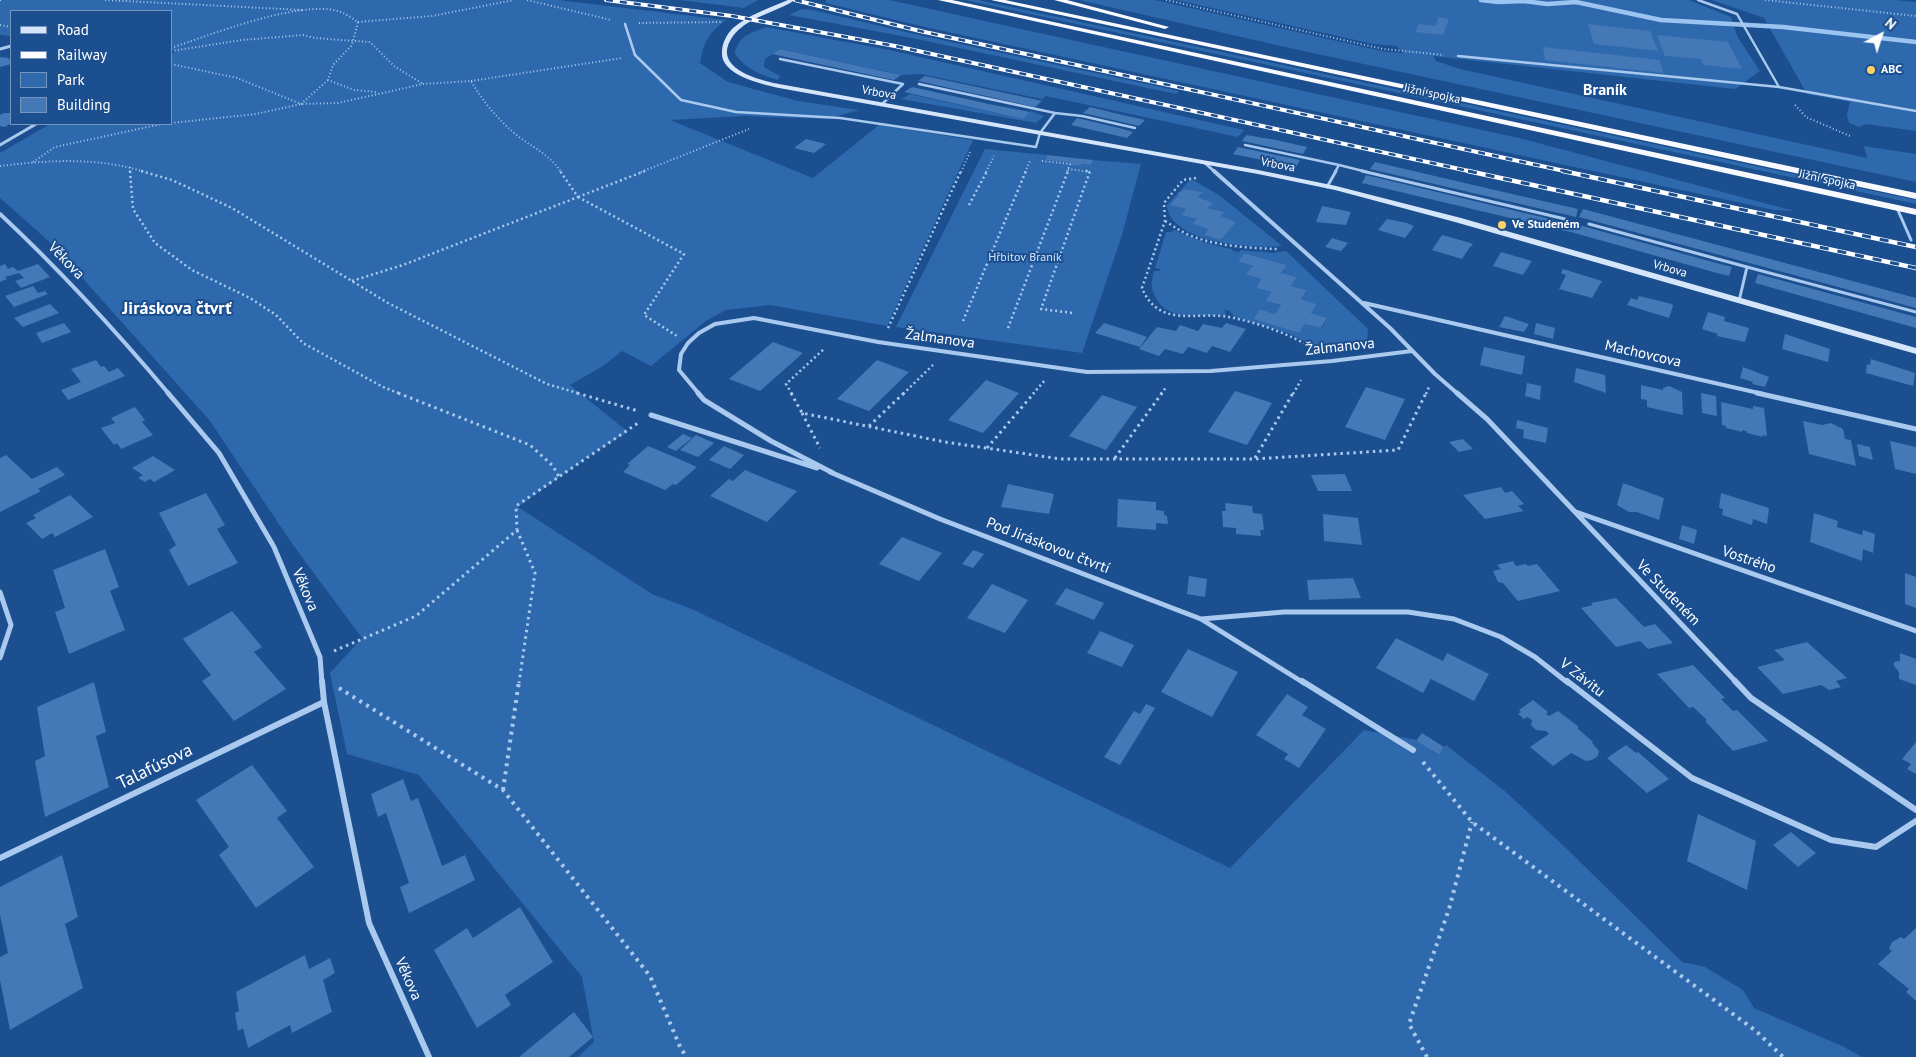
<!DOCTYPE html>
<html>
<head>
<meta charset="utf-8">
<style>
  body { margin:0 }
  #map { position:relative; width:1916px; height:1057px; overflow:hidden; background:#1b4f8f; font-family:"PT Sans",sans-serif }
  canvas { display:block }
  .legend { position:absolute; left:10px; top:10px; width:162px; height:115px; box-sizing:border-box; background:#1b4f8f; border:1px solid #7695bc; margin:0; padding:6px 9px; list-style:none; font-size:15px; color:#fff }
  .legend li { display:flex; align-items:center; gap:10px; height:25px }
  .legend b { width:25px; border:1px solid #7695bc }
  .north { position:absolute; left:1856px; top:10px; width:50px; height:50px; -webkit-text-stroke:4px #1b4f8f; paint-order:stroke; rotate:40deg; font-size:14px; font-weight:700; line-height:20px; text-align:center; color:#fff }
  .north::after { content:''; display:block; margin:auto; width:18px; height:22px; background:#fff; clip-path:polygon(50% 0,100% 100%,50% 72%,0 100%) }
</style>
</head>
<body>
<div id="map">
<canvas width="1916" height="1057"></canvas>
<ul class="legend">
<li><b style="height:6px;background:#d6e6fa"></b>Road</li>
<li><b style="height:6px;background:#fff"></b>Railway</li>
<li><b style="height:14px;background:#2e69ad"></b>Park</li>
<li><b style="height:14px;background:#4478b7"></b>Building</li>
</ul>
<div class="north">N</div>
</div>
<script>
const ctx = document.querySelector('canvas').getContext('2d');
ctx.lineJoin = 'round';
function fillPath(path, color) { ctx.fillStyle = color; ctx.fill(path, 'evenodd'); }
function strokePath(path, color, width, dash) { ctx.strokeStyle = color; ctx.lineWidth = width; ctx.lineCap = dash ? 'butt' : 'round'; ctx.setLineDash(dash || []); ctx.stroke(path); }
function drawText(font, color, halo, rows, align = 'center') {
  ctx.font = font + ' "PT Sans",sans-serif'; ctx.lineWidth = 4; ctx.setLineDash([]); ctx.textBaseline = 'middle'; ctx.strokeStyle = halo; ctx.fillStyle = color; for (const [text, x, y, turn = 0] of rows) {
    ctx.save(); ctx.translate(x, y); ctx.rotate((+turn || 0) * Math.PI / 180); ctx.textAlign = isNaN(turn) ? turn : align; if (halo) ctx.strokeText(text, 0, 0); ctx.fillText(text, 0, 0); ctx.restore();
  }
}
fillPath(new Path2D(`
  M0 0H558L726 20C708 34 704 41 700 63L728 82 798 101 859 110 827 119 745 116 670 120 813 178 879 125 973 140 887 326 770 305 726 310 706 321 651 366 622 351 603 366 570 385 628 432 595 452 518 507 652 594 694 610 1230 868 1364 730 1417 740 1416 741 1438 755 1446 745 1506 792 1566 848 1682 962 1705 967 1743 990 1754 1008 1842 1046 1862 1057H578L594 1042 582 977 419 775 347 754 330 673 362 638 293 545 210 421 52 244 0 198V153L50 124H171V54L176 51 171 50V11H11V36L0 35Z
  M680 0H758L744 8Z
  M826 0H889L1523 139 1794 211 1774 210 925 27 826 3Z
  M965 0H978L1878 192 1916 200V204Z
  M1079 0H1155L1386 52 1404 53 1396 46 1373 44 1176 0H1689L1731 17 1737 36 1760 71 1735 89 1433 56 1436 61 1460 69 1867 158 1864 146 1916 154V182L1303 51Z
  M1712 0H1894L1916 2V131L1866 124 1859 127 1849 123 1847 115 1850 102 1807 94 1764 18Z
  M801 9 813 10 914 34 1179 91 1176 94 912 38 789 15Z
  M766 27 889 50 1244 130 1238 137 1046 96 1042 99 921 74 902 75 780 49 765 59 764 67 780 76 778 80C760 75 746 69 735 54 737 36 751 33 766 27Z
  M910 94 1023 119 1031 111 1044 116 1036 123 901 99Z
  M985 149 1047 155 1046 160 1072 163V165L1080 166 1081 164 1091 165 1093 160 1141 164 1122 235 1082 353 896 327Z
  M1191 179 1219 195 1282 246C1253 249 1169 243 1167 205ZM1185 189 1202 192 1198 197 1212 203 1208 208 1223 212 1221 216 1235 223 1221 240 1204 235 1208 229 1193 224 1197 219 1181 215 1186 209 1171 205 1179 195 1178 194Z
  M1175 230C1193 239 1211 245 1232 249L1233 251 1239 252 1240 250 1273 253 1286 251 1368 329 1367 341 1361 345 1324 351 1288 333 1234 317 1230 311 1225 310 1226 315C1203 314 1170 322 1157 300 1150 288 1151 283 1154 271H1160V269L1155 268 1166 232H1171ZM1244 253 1287 265 1281 273 1297 277 1291 286 1307 290 1301 299 1317 304 1311 313 1327 318 1322 328 1305 324 1299 333 1253 319 1260 309 1275 314 1281 305 1265 301 1271 292 1256 288 1261 279 1247 274 1253 266 1238 262Z`), '#2e69ad');
strokePath(new Path2D(`
  M1481 0 1498 2 1524 1 1547 4 1576 2 1661 20 1783 27 1916 42`), '#9cc4f0', 4.5);
fillPath(new Path2D(`
  M1438 17 1449 19 1443 35 1416 32 1418 24 1436 26Z
  M1588 24 1650 31 1658 51 1594 44Z
  M1657 35 1728 42 1742 69 1703 65 1701 59 1665 56Z
  M1543 47 1659 60 1664 73 1545 60Z
  M780 49 901 75 894 80 772 54Z
  M0 57 9 58 8 59 11 60V64L0 67Z
  M925 76 1015 95 1042 101 1035 107 918 81Z
  M912 87 989 104 1030 112 1023 119 904 92Z
  M1090 107 1110 112 1145 120 1139 126 1083 113Z
  M4 113H11V123L5 127 0 126V115Z
  M1077 118 1119 128 1133 132 1127 138 1071 125Z
  M1246 135 1276 140 1307 147 1303 154 1242 141Z
  M806 139 826 144 814 153 794 148Z
  M1238 147 1276 155 1300 160 1296 167 1233 154Z
  M1047 155 1083 159 1093 160 1091 165 1081 164V166L1071 165 1072 163 1046 160Z
  M1375 162 1499 191 1578 209 1576 217 1370 169Z
  M1366 175 1537 216 1573 224 1571 232 1561 230 1362 183Z
  M1185 189 1203 192 1198 197 1213 203 1208 208 1224 212 1221 216 1236 222 1221 240 1204 235 1208 229 1192 224 1197 219 1181 215 1186 209 1170 205 1179 195 1177 194Z
  M1322 206 1351 212 1346 225 1316 222Z
  M1583 209 1916 298V308L1579 217Z
  M1387 219 1407 223 1414 226 1405 238 1378 230Z
  M1575 224 1720 264 1732 267 1729 276 1717 273 1571 232Z
  M1442 235 1471 243 1473 245 1470 247 1462 259 1432 250Z
  M1332 238 1348 243 1341 251 1325 247Z
  M1501 252 1532 261 1523 275 1493 266Z
  M1244 253 1287 265 1281 273 1297 277 1291 286 1307 290 1301 299 1317 304 1311 313 1327 318 1321 328 1305 324 1299 333 1253 319 1260 309 1275 314 1281 305 1265 301 1271 292 1256 288 1261 279 1246 274 1253 266 1238 262Z
  M5 264 8 269 13 267 18 271 38 264 50 277 21 288 15 281 24 278 19 273 5 277 7 279 0 282V266Z
  M1563 269 1602 281 1592 298 1559 289 1566 275 1561 273Z
  M1758 274 1916 317V328L1755 283Z
  M33 286 38 293 45 291 48 294 14 307 5 296Z
  M1639 296 1672 304 1673 306 1669 318 1627 305 1631 298 1637 300Z
  M50 304 59 313 23 327 14 318Z
  M1708 312 1725 317 1724 321 1749 328 1745 342 1717 336 1718 334 1702 329Z
  M1505 316 1529 324 1524 332 1499 327Z
  M64 323 71 332 42 343 36 333Z
  M1104 323 1130 331 1147 337 1140 347 1095 333Z
  M1226 323 1246 329 1230 352 1212 346 1207 353 1188 347 1183 354 1165 349 1159 356 1139 349 1157 327 1176 331 1180 325 1198 331 1203 324 1222 328Z
  M1536 323 1555 328 1553 339 1534 334Z
  M1785 334 1830 349 1828 362 1782 349Z
  M773 342 803 353 760 391 729 379Z
  M1484 347 1525 356 1522 375 1480 365Z
  M1871 359 1915 373 1913 386 1866 373 1867 364 1870 365Z
  M96 360 101 367 104 366 109 372 118 368 125 376 68 400 61 390 81 382 71 369Z
  M877 360 909 372 869 411 837 399Z
  M1743 367 1769 377 1765 387 1752 384 1753 382 1740 378Z
  M1576 368 1605 375 1606 393 1574 382Z
  M986 380 1019 393 983 433 948 420Z
  M1527 383 1541 386 1540 400 1525 396Z
  M1641 385 1663 390V388L1669 386 1682 392 1683 415 1647 407V400L1641 399Z
  M1366 387 1405 399 1385 440 1345 427Z
  M1235 391 1272 403 1247 445 1208 432Z
  M1701 393 1716 396 1717 416 1702 413Z
  M1102 395 1137 407 1106 450 1069 436Z
  M1721 402 1753 409V406L1764 408 1767 436 1762 435 1763 437 1747 433 1746 431 1742 430V432L1726 428V426L1722 425Z
  M135 407 145 420 142 422 153 435 121 449 117 443 114 445 101 428 115 423 111 418Z
  M1517 420 1548 428 1546 443 1523 438 1524 430 1516 428Z
  M1803 421 1822 425 1831 423 1843 429 1845 439 1851 440 1856 466 1809 454Z
  M683 434 692 438 676 451 667 447Z
  M696 435 714 443 698 457 680 450Z
  M1463 439 1473 449 1459 452 1449 442Z
  M1890 441 1916 447V474L1895 469Z
  M1857 444 1870 447 1873 460 1859 456Z
  M648 446 672 456 697 467 676 485 673 484 665 490 623 472 630 465 627 464Z
  M724 446 744 455 730 469 709 460Z
  M6 455 32 479 57 467 65 475 38 489 41 491 0 512V458Z
  M153 456 175 470 154 482 150 479 145 482 138 478 143 475 132 468Z
  M745 470 769 480 797 491 767 522 710 496 729 479 733 481Z
  M1345 474 1352 491H1318L1311 475Z
  M1623 483 1664 498 1659 520 1637 512H1629L1617 505Z
  M1008 484 1054 494 1049 514 1001 507Z
  M1501 487 1505 493 1512 491 1524 504 1518 506 1524 511 1485 519 1463 495Z
  M206 493 225 525 217 529 238 563 188 586 169 550 176 545 159 513Z
  M1721 493 1769 508 1767 524 1753 519 1752 525 1722 515 1723 509 1719 508Z
  M70 495 93 517 55 537 52 533 42 539 26 523 36 518 33 515Z
  M1118 499 1156 502V510L1164 511V515L1167 516 1168 524 1156 523V530L1117 527Z
  M1225 503 1252 506 1253 513 1262 514 1264 530H1260L1261 536 1236 534V528L1223 527 1222 511H1226Z
  M1814 513 1838 521 1837 527 1862 535 1863 530 1875 534 1873 553 1863 549 1862 561 1810 542Z
  M1323 514 1358 518 1362 545 1324 541Z
  M1682 525 1697 530 1694 544 1679 539Z
  M902 537 942 553 919 581 879 564Z
  M105 549 119 587 110 591 125 630 69 654 55 612 65 608 53 570Z
  M973 550 984 554 973 568 962 564Z
  M1513 561 1516 566 1526 564 1528 566 1537 564 1560 591 1518 601 1503 583 1498 582 1493 571 1501 569 1497 565Z
  M1905 573 1916 577V608L1905 604Z
  M1189 576 1207 579 1205 597 1187 594Z
  M1353 578 1361 598 1309 600 1307 580Z
  M992 584 1028 600 1005 633 967 618Z
  M1066 588 1104 603 1094 620 1055 604Z
  M1616 598 1644 627 1655 624 1673 643 1648 649 1640 641 1616 647 1581 608 1593 605 1591 603Z
  M232 611 262 647 254 652 286 689 234 721 202 681 211 675 183 639Z
  M1100 631 1134 645 1122 667 1087 653Z
  M1396 638 1443 661 1447 653 1489 674 1474 701 1431 679 1423 693 1376 668Z
  M1807 642 1847 678 1836 681 1841 687 1829 690 1821 685 1783 694 1757 667 1785 660 1774 650Z
  M1188 649 1238 672 1212 717 1161 692Z
  M1900 653 1916 659V685L1899 679V672L1894 666V662L1900 661Z
  M1693 665 1725 698 1721 699 1733 711 1737 710 1768 741 1733 751 1705 721 1707 720 1693 707 1689 708 1657 674Z
  M94 682 106 732 96 736 109 787 45 817 35 761 45 756 37 707Z
  M1287 694 1308 707 1302 715 1326 729 1299 768 1284 759 1288 754 1256 735Z
  M1533 700 1548 712 1546 714 1549 716 1558 711 1579 727 1577 728 1593 742 1592 743 1599 751 1598 756 1592 760 1586 761 1571 753 1553 766 1530 747 1549 734 1546 731 1536 730 1531 725 1532 720 1527 717 1524 719 1518 714 1521 712 1519 710Z
  M1146 704 1155 708 1120 765 1104 757 1134 711 1140 714Z
  M1422 733 1444 747 1439 755 1416 741Z
  M1916 742V774L1907 769 1911 764 1902 759Z
  M1626 745 1636 753 1638 752 1669 779 1647 793 1607 758Z
  M252 765 287 811 277 818 314 867 256 908 219 855 229 847 196 800Z
  M403 779 411 801 418 798 442 866 465 855 475 880 409 913 400 887 409 883 386 813 378 817 371 794Z
  M1698 814 1756 841 1747 890 1687 861Z
  M1791 832 1816 853 1798 867 1773 845Z
  M62 855 78 917 65 924 83 988 10 1030 0 980V957L8 953 0 915V887Z
  M520 907 553 962 505 995 511 1005 477 1028 434 950 467 928 473 938Z
  M1916 928V1001L1906 992 1909 989 1878 964 1892 951 1889 949 1892 942 1901 937 1904 939Z
  M305 955 309 969 330 958 335 973 323 980 332 1012 292 1033 290 1025 248 1048 243 1028 238 1031 235 1013 239 1011 236 992Z
  M574 1012 593 1037 569 1057H519Z`), '#4478b7');
strokePath(new Path2D(`
  M0 0H2
  M105 0 302 10
  M527 0 611 20
  M1166 0 1383 49 1444 55
  M1765 0 1916 16
  M358 22 432 16 514 0
  M639 23 721 22
  M0 25 11 27
  M171 48C210 35 299 0 338 11 345 13 352 18 358 22L352 45 333 65 328 80 354 90 377 92
  M171 51 242 40 303 35 315 38 370 42 394 66 423 84
  M171 64 237 78 301 104 328 80
  M471 81 622 58
  M1795 105 1806 117 1850 136
  M171 123 256 114 301 104 338 103 423 84 471 81C484 103 499 121 519 137 534 148 551 156 561 172
  M1042 161 1070 164 1067 172
  M33 162 55 147 162 124
  M0 166C49 160 98 157 145 172
  M130 167V172
  M1068 169 1090 172
  M641 172 749 129
  M961 172 970 152
  M986 172 994 156
  M1025 172 1030 161`), '#a9c9ee', 2, [1, 2.5]);
strokePath(new Path2D(`
  M130 171 133 209 155 243 192 270 250 298 276 315 303 343 383 387 401 394
  M141 171 172 180 232 208 388 303 547 384 581 394
  M1196 178 1183 180 1164 203 1165 221 1142 288C1159 329 1196 311 1229 317 1258 323 1288 333 1312 348
  M578 197 684 254 644 315 677 336
  M578 197 645 171
  M969 205 987 171
  M1165 221C1173 226 1180 231 1189 235 1216 246 1248 248 1277 249
  M352 281 403 265 578 197 560 171
  M1072 313 1041 309 1090 171H1085
  M963 321 1026 171
  M888 328 961 171
  M1008 328 1068 171
  M792 394 786 384 825 348
  M903 394 933 365
  M1033 394 1045 380
  M1161 394 1167 386
  M1293 394 1301 380
  M1426 394 1429 387`), '#a9c9ee', 2.5, [2, 3]);
strokePath(new Path2D(`
  M398 393 530 445 553 466 559 477
  M577 393 638 411
  M791 393 802 413 945 442 1061 459H1254L1398 450 1426 393
  M802 413 820 448
  M869 426 904 393
  M987 448 1034 393
  M1115 458 1162 393
  M1255 458 1293 393
  M517 530 535 573 519 683
  M334 651 416 616 517 530 516 506 638 423`), '#a9c9ee', 3, [2.5, 4]);
strokePath(new Path2D(`
  M339 688 503 790 650 976 681 1049 687 1057
  M1423 762 1472 822 1756 1031 1783 1057
  M503 790 519 681
  M1427 1057 1409 1024 1449 909 1472 822`), '#a9c9ee', 4, [3, 5]);
strokePath(new Path2D(`
  M1698 0 1737 14 1779 87
  M625 24 635 55 681 100 736 112 840 118 1036 147 1040 133 1055 113 1082 116 1135 128
  M1458 56 1779 87 1916 111
  M780 59 903 84 881 105
  M919 84 1055 113
  M1245 145 1339 165
  M1335 172 1339 165 1367 172`), '#a9c9ee', 2.5);
strokePath(new Path2D(`
  M1362 171 1565 219
  M1327 187 1336 171
  M1897 208 1911 240
  M1589 224 1747 267 1739 301
  M1747 267 1916 312`), '#a9c9ee', 3);
strokePath(new Path2D(`
  M0 49 11 46
  M0 145 36 124
  M1205 163 1215 172`), '#a9c9ee', 3);
strokePath(new Path2D(`
  M1214 171 1390 328 1435 374 1458 394
  M0 214C60 270 116 331 169 394
  M1364 303 1763 394
  M699 394 679 370 681 354 688 343 699 333 715 324 754 318 878 342 1087 372 1211 371 1332 361 1412 351`), '#a9c9ee', 4);
strokePath(new Path2D(`
  M168 393 219 453 274 547 320 657 322 683
  M698 393 704 400 771 441 833 473
  M1457 393 1487 419 1737 683
  M1757 393 1916 429
  M651 415 817 468
  M830 472 940 519 1201 619 1304 683
  M1576 512 1916 631
  M0 592 11 625 0 658
  M1201 619 1284 612H1408L1454 619 1501 637 1535 657 1568 683`), '#a9c9ee', 5);
strokePath(new Path2D(`
  M322 681 324 702 369 923 429 1057
  M1302 681 1413 750
  M1567 681 1692 778 1831 840 1876 847 1916 821
  M1735 681 1751 698 1916 810
  M0 858 324 702`), '#a9c9ee', 6);
fillPath(new Path2D(`
  M788 0H795C780 10 761 14 746 24 739 29 734 33 730 41 715 69 759 80 779 84L1258 170 1336 186 1461 218 1916 348V354L1455 222 1335 190 1258 174 779 88C762 84 720 75 722 52 722 43 727 34 733 28 748 15 769 8 788 0Z`), '#d6e6fa');
fillPath(new Path2D(`
  M938 0H952L1916 209V215Z
  M991 0H1005L1916 193V199Z
  M1054 0H1067L1169 27 1165 29Z`), '#f8faff');
const railFar1 = new Path2D(`
  M606 0 732 16 895 46 1473 172
  M795 0 920 31 1569 172`);
const rail = new Path2D(`
  M1468 171 1916 268
  M1563 171 1916 247`);
strokePath(railFar1, '#fff', 4);
strokePath(rail, '#fff', 4.5);
strokePath(railFar1, '#1b4f8f', 2.5, [7]);
strokePath(rail, '#1b4f8f', 3, [9]);
for (const [x, y, r, color] of [
  [1871,70,5,"#ffd166"],
  [1502,225,5,"#ffd166"]
]) { const dot = new Path2D(); dot.arc(x, y, r, 0, 2 * Math.PI); ctx.fillStyle = color; ctx.fill(dot); strokePath(dot, '#1b4f8f', 2); }
drawText('bold 12px', '#fff', '#1b4f8f', [
  ["ABC",1881,70],
  ["Ve Studeném",1512,225]
], 'left');
drawText('12px', '#fff', '#1b4f8f', [
  ["Vrbova",879,93,10],
  ["Jižní spojka",1432,94,12],
  ["Vrbova",1278,165,11],
  ["Jižní spojka",1827,180,12],
  ["Vrbova",1670,269,16]
]);
drawText('12px', '#cfe3fa', '#1b4f8f', [
  ["Hřbitov Braník",1025,258]
]);
drawText('15px', '#fff', '#1b4f8f', [
  ["Věkova",66,261,46],
  ["Žalmanova",940,339,8],
  ["Žalmanova",1340,347,-6],
  ["Machovcova",1643,354,13],
  ["Pod Jiráskovou čtvrtí",1048,546,21],
  ["Vostrého",1749,560,19],
  ["Věkova",305,590,67],
  ["Ve Studeném",1668,593,46],
  ["V Závitu",1582,678,38],
  ["Věkova",408,979,66]
]);
drawText('bold 16px', '#fff', '#1b4f8f', [
  ["Braník",1605,90]
]);
drawText('bold 18px', '#fff', '#1b4f8f', [
  ["Jiráskova čtvrť",177,309]
]);
drawText('18px', '#fff', '#1b4f8f', [
  ["Talafúsova",155,767,-26]
]);
</script>
</body>
</html>
